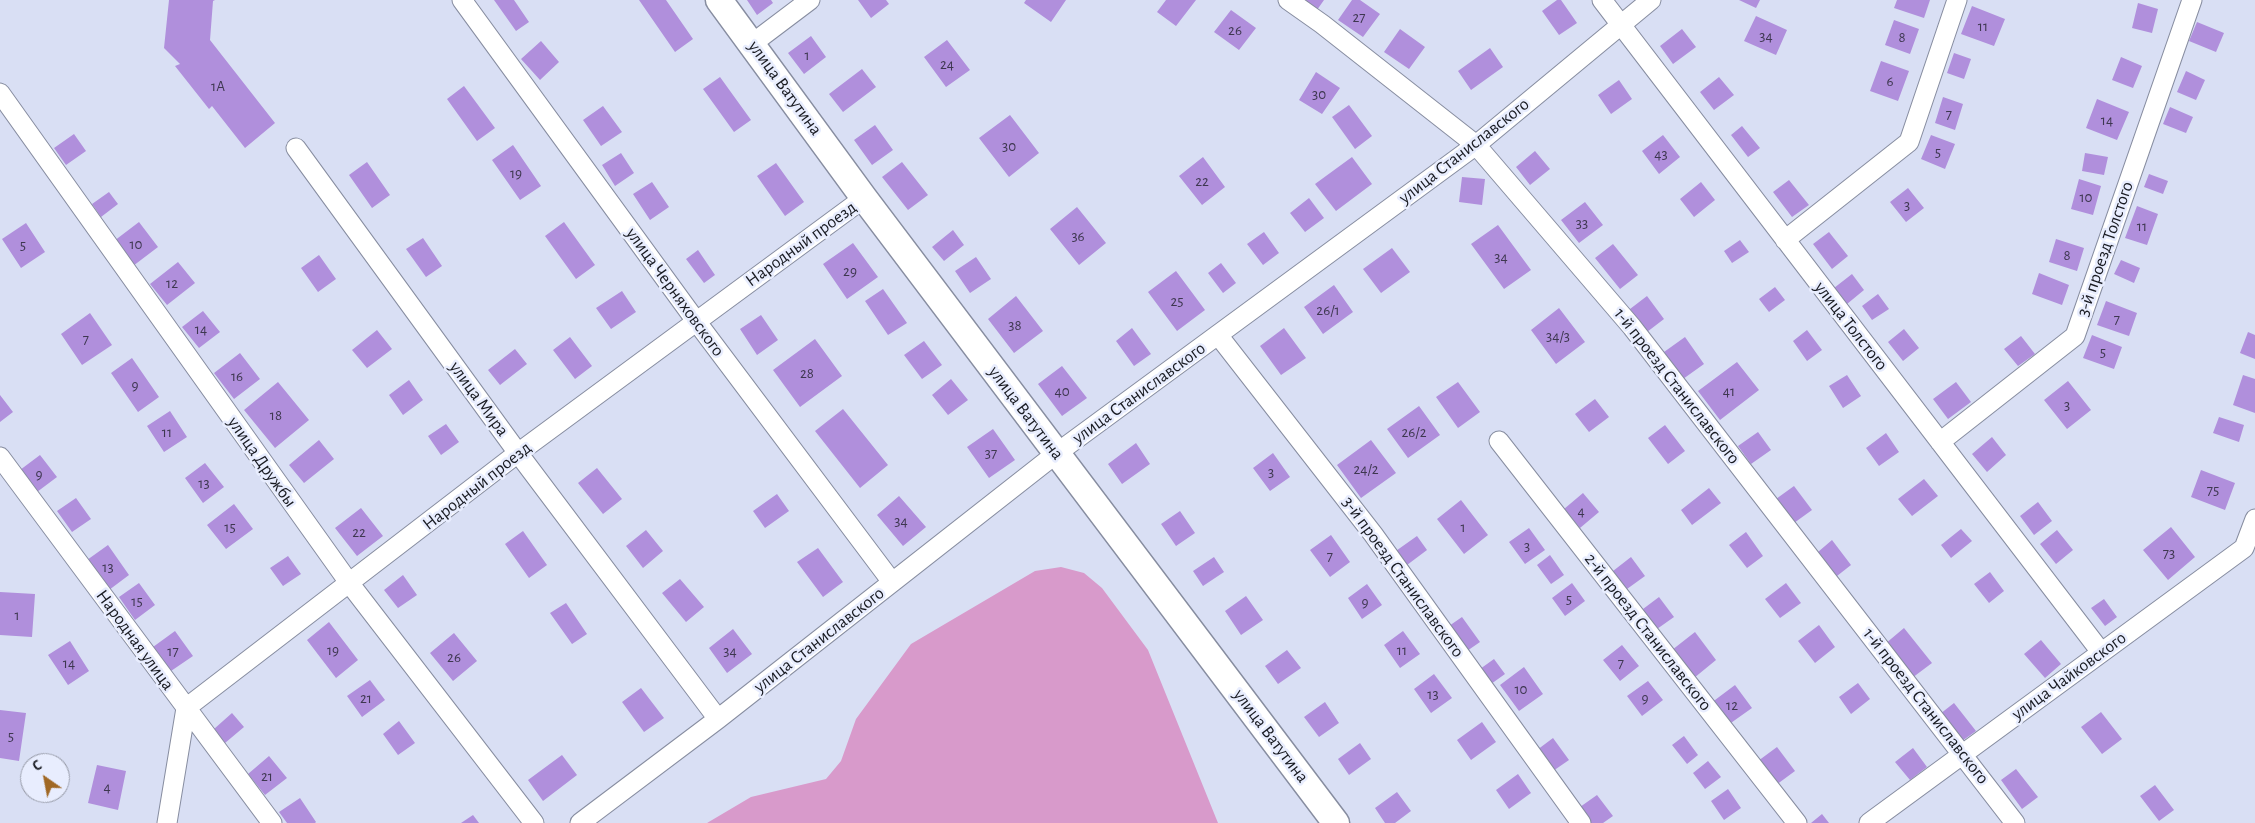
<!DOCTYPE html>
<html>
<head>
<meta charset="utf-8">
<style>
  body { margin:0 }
  #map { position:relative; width:2255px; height:823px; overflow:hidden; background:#d9dff4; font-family:"Alegreya Sans",sans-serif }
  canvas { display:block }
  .north { position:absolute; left:20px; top:753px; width:50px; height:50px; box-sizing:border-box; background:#e8edfe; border:1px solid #9599a6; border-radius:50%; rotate:327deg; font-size:14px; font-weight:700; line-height:20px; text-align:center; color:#181a21 }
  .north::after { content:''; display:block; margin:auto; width:18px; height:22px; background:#a06825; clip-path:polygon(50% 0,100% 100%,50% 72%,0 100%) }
</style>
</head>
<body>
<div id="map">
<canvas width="2255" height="823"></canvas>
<div class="north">С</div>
</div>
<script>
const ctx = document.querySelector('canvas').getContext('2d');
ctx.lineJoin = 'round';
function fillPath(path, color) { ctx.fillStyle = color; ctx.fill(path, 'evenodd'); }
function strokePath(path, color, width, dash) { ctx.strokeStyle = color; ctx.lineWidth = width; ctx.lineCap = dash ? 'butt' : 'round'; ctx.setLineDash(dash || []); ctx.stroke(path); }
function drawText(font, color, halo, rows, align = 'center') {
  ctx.font = font + ' "Alegreya Sans",sans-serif'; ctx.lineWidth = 5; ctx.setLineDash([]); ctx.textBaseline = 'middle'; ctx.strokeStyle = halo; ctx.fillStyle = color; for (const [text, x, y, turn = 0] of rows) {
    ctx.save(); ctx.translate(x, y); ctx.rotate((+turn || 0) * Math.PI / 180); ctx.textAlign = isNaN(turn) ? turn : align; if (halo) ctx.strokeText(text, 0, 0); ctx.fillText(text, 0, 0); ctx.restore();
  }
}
fillPath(new Path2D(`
  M1061 567 1084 573 1102 588 1148 650 1218 823H707L751 797 826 779 841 761 856 719 911 644 1035 571Z`), '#d89acb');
fillPath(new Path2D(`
  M169 0H215L213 1 210 40 275 123 245 148 212 106 209 109 175 66 180 64 164 48Z
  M494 0H514L529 22 516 31Z
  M639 0H666L693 39 675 52Z
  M747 0H771L773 3 757 15Z
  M858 0H886L889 4 871 18Z
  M1026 0H1066L1051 22 1024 3Z
  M1166 0H1196L1176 26 1157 12Z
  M1304 0H1324L1317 10Z
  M1352 0H1360L1380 14 1363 37 1338 20Z
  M1557 0H1561L1577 23 1559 35 1542 11Z
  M1739 0H1760L1756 8Z
  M1897 0H1930L1924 18 1894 8Z
  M2138 3 2158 9 2152 33 2132 28Z
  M1972 6 2005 19 1994 46 1961 34Z
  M1231 10 1256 28 1239 50 1214 32Z
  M1756 16 1787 30 1776 55 1744 41Z
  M1894 20 1919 29 1910 54 1885 45Z
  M2197 22 2224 33 2216 52 2189 41Z
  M1400 29 1425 47 1409 69 1384 52Z
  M1682 29 1696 47 1673 64 1660 46Z
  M811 36 826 57 804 74 788 53Z
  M947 40 970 70 946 87 924 57Z
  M541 41 559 62 540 80 521 59Z
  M1490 48 1503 67 1471 90 1458 71Z
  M1954 53 1971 59 1964 79 1947 73Z
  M2121 57 2142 66 2133 88 2112 80Z
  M1881 61 1909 71 1898 101 1870 91Z
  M862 69 876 87 843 112 829 94Z
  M2186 71 2205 80 2196 100 2177 92Z
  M1316 72 1340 88 1322 114 1299 100Z
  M720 77 751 120 734 132 703 89Z
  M1719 77 1734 95 1714 110 1700 92Z
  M1619 80 1632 99 1611 114 1598 95Z
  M464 86 495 128 477 141 447 99Z
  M1943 97 1963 104 1955 130 1935 123Z
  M2097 99 2129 112 2117 140 2086 128Z
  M1349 105 1372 136 1355 149 1332 117Z
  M603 106 622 132 601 146 583 120Z
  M2170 107 2193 117 2186 133 2163 124Z
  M1010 115 1039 153 1009 177 979 138Z
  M875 125 893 150 872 165 854 140Z
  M1742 126 1760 148 1748 157 1731 135Z
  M74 134 86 151 66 165 54 148Z
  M1663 135 1680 157 1659 174 1642 151Z
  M1931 135 1955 144 1945 169 1921 159Z
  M513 145 541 186 520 200 492 160Z
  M1535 151 1550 169 1530 185 1516 167Z
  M621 153 634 173 615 186 602 165Z
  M2085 153 2108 157 2104 175 2082 171Z
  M1203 157 1225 187 1202 205 1179 176Z
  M1352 157 1372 184 1336 211 1315 184Z
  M367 162 390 195 372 208 349 175Z
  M902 162 928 195 908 210 882 177Z
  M776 163 804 202 785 216 757 176Z
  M2149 174 2168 181 2163 194 2144 187Z
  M1462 177 1485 179 1482 205 1459 202Z
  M2079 179 2101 186 2093 215 2071 209Z
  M1789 180 1809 205 1792 217 1773 192Z
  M652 182 669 207 650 220 633 194Z
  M1701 182 1715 200 1694 217 1680 199Z
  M1908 188 1924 208 1906 222 1890 202Z
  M109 192 118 204 101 217 92 204Z
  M1309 198 1324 218 1305 232 1290 213Z
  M1585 202 1603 225 1579 243 1561 220Z
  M2137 206 2158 214 2147 245 2125 238Z
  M1077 207 1106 243 1079 265 1050 229Z
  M139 222 158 247 133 266 114 241Z
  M564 222 595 265 576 279 545 236Z
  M26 223 45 252 21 268 2 239Z
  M1498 225 1531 270 1504 289 1471 244Z
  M953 230 964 245 944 261 932 247Z
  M1264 232 1279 253 1263 265 1247 244Z
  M1829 232 1848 256 1832 269 1813 244Z
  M423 238 442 266 426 277 406 249Z
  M2056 239 2084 248 2077 271 2049 262Z
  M1740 240 1749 252 1732 263 1724 251Z
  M853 243 878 277 847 299 823 264Z
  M1613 244 1638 275 1620 289 1595 258Z
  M1392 248 1410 272 1381 293 1363 269Z
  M698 250 715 275 704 283 686 259Z
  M319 255 336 279 318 292 301 268Z
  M976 257 991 279 970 293 955 271Z
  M2121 260 2140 268 2134 283 2114 274Z
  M178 262 195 283 167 305 150 284Z
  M1221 263 1236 283 1223 293 1208 273Z
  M1176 271 1205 310 1177 331 1148 292Z
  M2039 273 2069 285 2062 305 2032 294Z
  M1852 274 1864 290 1847 304 1834 288Z
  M1334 285 1353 312 1323 334 1304 307Z
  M1775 287 1785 300 1769 312 1759 299Z
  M883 289 907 323 888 335 865 301Z
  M622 291 636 312 611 329 596 308Z
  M1878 294 1889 309 1872 320 1862 306Z
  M1016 296 1043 331 1014 353 988 319Z
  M1647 296 1664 319 1647 332 1630 309Z
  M2106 301 2137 313 2129 336 2097 325Z
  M1559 308 1585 342 1556 364 1531 330Z
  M203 311 220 332 199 348 182 327Z
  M90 313 112 345 82 365 61 334Z
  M761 315 778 340 757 355 740 329Z
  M1132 328 1151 354 1134 366 1116 341Z
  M1284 328 1306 358 1281 375 1260 346Z
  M1904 329 1919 348 1903 361 1888 342Z
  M377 330 392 349 367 368 352 350Z
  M1807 330 1822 350 1807 361 1793 341Z
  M2248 332 2255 335V359L2240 353Z
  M2092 335 2122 347 2114 369 2083 358Z
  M2021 336 2035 354 2018 366 2004 349Z
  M570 337 592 366 575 379 553 350Z
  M1685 337 1704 364 1683 379 1664 352Z
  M815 339 842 376 800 407 773 370Z
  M924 341 942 365 922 379 904 355Z
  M515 349 527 364 500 385 488 370Z
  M240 353 260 379 234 399 214 373Z
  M132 358 159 397 138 412 111 373Z
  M1737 362 1759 390 1720 420 1698 391Z
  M1062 366 1087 398 1062 416 1038 384Z
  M1847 375 1861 396 1843 408 1829 386Z
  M2243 375 2255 379V413L2233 405Z
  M951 379 968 400 948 415 932 395Z
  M409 380 423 400 403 415 389 395Z
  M2068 381 2091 410 2067 429 2044 400Z
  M278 382 309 420 275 448 244 410Z
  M1458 382 1480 412 1458 428 1436 397Z
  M1956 382 1971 402 1948 419 1933 399Z
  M0 395 13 412 0 422Z
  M1595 399 1609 417 1589 432 1575 414Z
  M1419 406 1440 435 1408 458 1387 429Z
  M843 409 888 465 860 488 815 431Z
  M170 411 187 437 164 452 147 426Z
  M2219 417 2244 425 2239 442 2213 433Z
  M446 424 459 442 441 455 428 436Z
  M1665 425 1685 451 1668 464 1648 438Z
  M993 429 1015 460 989 478 967 447Z
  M1758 432 1771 450 1751 464 1738 446Z
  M1886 433 1899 452 1879 466 1866 448Z
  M1992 437 2006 455 1987 472 1972 454Z
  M319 440 334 459 304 483 289 465Z
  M1371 440 1396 473 1361 498 1337 465Z
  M1136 443 1150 464 1122 484 1108 464Z
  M1273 453 1290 477 1270 491 1253 468Z
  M40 455 57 477 37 492 20 470Z
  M205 463 224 487 203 503 185 478Z
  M597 468 622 499 603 514 578 483Z
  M2201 470 2235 483 2225 510 2191 497Z
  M1924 479 1938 496 1912 516 1898 499Z
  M1794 486 1812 510 1794 523 1776 499Z
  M1709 488 1721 503 1692 525 1681 510Z
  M1583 493 1599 512 1580 528 1564 509Z
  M777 494 789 511 765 528 753 511Z
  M899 496 926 527 903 546 877 515Z
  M76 498 91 519 72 532 57 511Z
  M1461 500 1488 535 1464 554 1437 519Z
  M2038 502 2052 521 2034 535 2020 516Z
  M234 504 253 529 226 549 207 525Z
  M361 508 383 536 357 556 335 528Z
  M1180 511 1195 533 1176 546 1161 524Z
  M2171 527 2195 557 2168 580 2143 550Z
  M1529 528 1545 550 1525 564 1509 542Z
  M1961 529 1972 541 1951 558 1941 545Z
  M646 530 663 551 643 568 626 546Z
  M2057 530 2073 550 2056 564 2040 544Z
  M523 531 547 565 529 578 505 544Z
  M1746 532 1763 556 1747 568 1729 545Z
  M1331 535 1350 562 1330 577 1310 550Z
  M1417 536 1427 550 1403 568 1393 553Z
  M1832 540 1851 565 1837 576 1818 552Z
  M108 545 129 575 109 590 87 560Z
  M818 548 843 582 823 597 797 562Z
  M1550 555 1564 575 1551 584 1537 565Z
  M288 556 301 574 283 586 270 568Z
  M1214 557 1224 572 1203 586 1193 571Z
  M1631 557 1645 576 1627 589 1613 571Z
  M1990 572 2004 591 1989 603 1974 584Z
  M403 575 417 595 398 608 384 590Z
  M680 579 704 607 686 622 662 593Z
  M139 583 155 605 135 620 119 597Z
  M1572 583 1585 601 1565 616 1552 598Z
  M1786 583 1801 603 1780 618 1765 599Z
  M1367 584 1382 605 1362 619 1348 598Z
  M0 592 35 594 32 637 0 635Z
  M1246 596 1263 620 1241 635 1225 611Z
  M1659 597 1674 617 1657 629 1643 609Z
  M2104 599 2117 617 2105 626 2091 608Z
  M566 603 587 634 572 644 550 613Z
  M1462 617 1480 642 1467 651 1449 626Z
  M329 622 358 660 336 678 307 640Z
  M1819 625 1835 647 1815 663 1798 641Z
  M1904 628 1932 663 1912 678 1885 644Z
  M733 629 752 654 727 673 709 648Z
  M175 631 193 656 171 671 153 647Z
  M1403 631 1420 654 1400 668 1384 645Z
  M1695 632 1716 660 1694 678 1672 650Z
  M454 633 477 661 453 681 430 653Z
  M2041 640 2061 664 2045 678 2024 654Z
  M70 641 89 671 68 685 48 655Z
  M1622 645 1639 666 1620 681 1603 660Z
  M1287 650 1301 668 1278 684 1265 666Z
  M1494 659 1505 674 1491 684 1480 669Z
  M1524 667 1543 694 1519 711 1500 685Z
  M1434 674 1452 698 1431 713 1414 689Z
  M370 680 385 700 362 717 347 696Z
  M1648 681 1663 700 1642 716 1627 696Z
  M1858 683 1870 699 1851 714 1839 697Z
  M1735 685 1752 708 1728 725 1711 703Z
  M641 688 664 718 644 732 622 702Z
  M1325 702 1339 723 1319 737 1304 717Z
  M1954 703 1976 731 1962 741 1940 714Z
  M0 710 26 713 19 761 0 758Z
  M2101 712 2122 739 2102 754 2081 727Z
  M232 713 244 727 225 743 214 729Z
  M399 721 415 743 398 755 383 734Z
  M1482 722 1496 742 1471 760 1457 740Z
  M1684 736 1698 755 1687 764 1672 745Z
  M1553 738 1569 760 1553 771 1537 750Z
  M1360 743 1371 759 1349 775 1338 759Z
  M1777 747 1795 771 1776 785 1758 761Z
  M1913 748 1927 767 1910 780 1895 762Z
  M562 755 577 775 543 801 528 780Z
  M269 756 287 778 265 795 248 774Z
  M1708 761 1721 777 1705 789 1693 773Z
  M97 765 126 771 118 810 88 803Z
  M2016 769 2038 797 2022 809 2001 780Z
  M1518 774 1531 793 1509 809 1496 790Z
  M2155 785 2174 810 2159 821 2140 796Z
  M1728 789 1741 808 1724 820 1711 801Z
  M1397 792 1411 811 1395 823H1385L1375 808Z
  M1597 795 1613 816 1603 823H1591L1580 807Z
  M300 798 316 822 315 823H287L279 812Z
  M1822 814 1829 823H1811Z
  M473 815 479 823H461Z`), '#b08fdc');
const street = new Path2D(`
  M462 0 696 321 892 582
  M1288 0 1322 24 1476 145 1632 327 2015 823
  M1602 0 2101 652
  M753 43 810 0
  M0 93 350 584 534 823
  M296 148 518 453 718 719
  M1785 240 1909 142 1957 0
  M1218 335 1373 534 1581 823
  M1499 441 1797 823
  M1940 442 2075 336 2192 0
  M0 457 272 823
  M167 823 186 708 518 453 864 198
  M580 823 718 719 1057 453 1476 145 1651 0
  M1869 823 2244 548 2255 519`);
const secondary = new Path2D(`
  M719 0 864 198 1336 823`);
strokePath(street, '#878da0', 21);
strokePath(secondary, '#878da0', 29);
strokePath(street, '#fff', 19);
strokePath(secondary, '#fff', 26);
drawText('15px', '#3e3750', null, [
  ["27",1359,17],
  ["11",1983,26],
  ["26",1235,30],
  ["34",1766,36],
  ["8",1902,37],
  ["1",807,55],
  ["24",947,64],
  ["6",1890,81],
  ["1А",218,86],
  ["30",1319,94],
  ["7",1949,114],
  ["14",2107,120],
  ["30",1009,146],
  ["5",1938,152],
  ["43",1661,154],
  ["19",516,173],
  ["22",1202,181],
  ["10",2086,197],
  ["3",1907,205],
  ["33",1582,223],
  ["11",2142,226],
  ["36",1078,236],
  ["10",136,244],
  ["5",23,245],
  ["8",2067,255],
  ["34",1501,257],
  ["29",850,271],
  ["12",172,283],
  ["25",1177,301],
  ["26/1",1328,310],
  ["7",2117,319],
  ["38",1015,325],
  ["14",201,329],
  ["34/3",1558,336],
  ["7",86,339],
  ["5",2103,352],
  ["28",807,373],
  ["16",237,376],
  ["9",135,385],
  ["40",1062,391],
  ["41",1729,391],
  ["3",2067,405],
  ["18",276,415],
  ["11",167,432],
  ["26/2",1414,432],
  ["37",991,453],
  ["24/2",1366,469],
  ["3",1271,472],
  ["9",39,474],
  ["13",204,483],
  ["75",2213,490],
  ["4",1581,511],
  ["34",901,521],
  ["15",230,527],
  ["1",1463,527],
  ["22",359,532],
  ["3",1527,546],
  ["73",2169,553],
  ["7",1330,556],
  ["13",108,567],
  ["5",1569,599],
  ["15",137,601],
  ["9",1365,602],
  ["1",17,615],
  ["19",333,650],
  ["11",1402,650],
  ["17",173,651],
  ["34",730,651],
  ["26",454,657],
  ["14",69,663],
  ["7",1621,663],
  ["10",1521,689],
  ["13",1433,694],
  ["21",366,698],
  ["9",1645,698],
  ["12",1732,705],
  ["5",11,736],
  ["21",267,776],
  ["4",107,787]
]);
drawText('18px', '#181a21', '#e8edfe', [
  ["улица Ватутина",785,88,54],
  ["улица Станиславского",1464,151,-38],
  ["Народный проезд",801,244,-36],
  ["3-й проезд Толстого",2105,249,-71],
  ["улица Черняховского",675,292,54],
  ["улица Толстого",1851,326,52],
  ["1-й проезд Станиславского",1677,386,52],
  ["улица Станиславского",1139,393,-36],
  ["улица Мира",479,399,54],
  ["улица Ватутина",1026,413,53],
  ["улица Дружбы",262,462,55],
  ["Народный проезд",477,486,-38],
  ["3-й проезд Станиславского",1403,577,54],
  ["2-й проезд Станиславского",1648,632,52],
  ["Народная улица",135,640,54],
  ["улица Станиславского",819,640,-38],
  ["улица Чайковского",2069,676,-36],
  ["1-й проезд Станиславского",1926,706,52],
  ["улица Ватутина",1271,736,53]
]);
</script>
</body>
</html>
